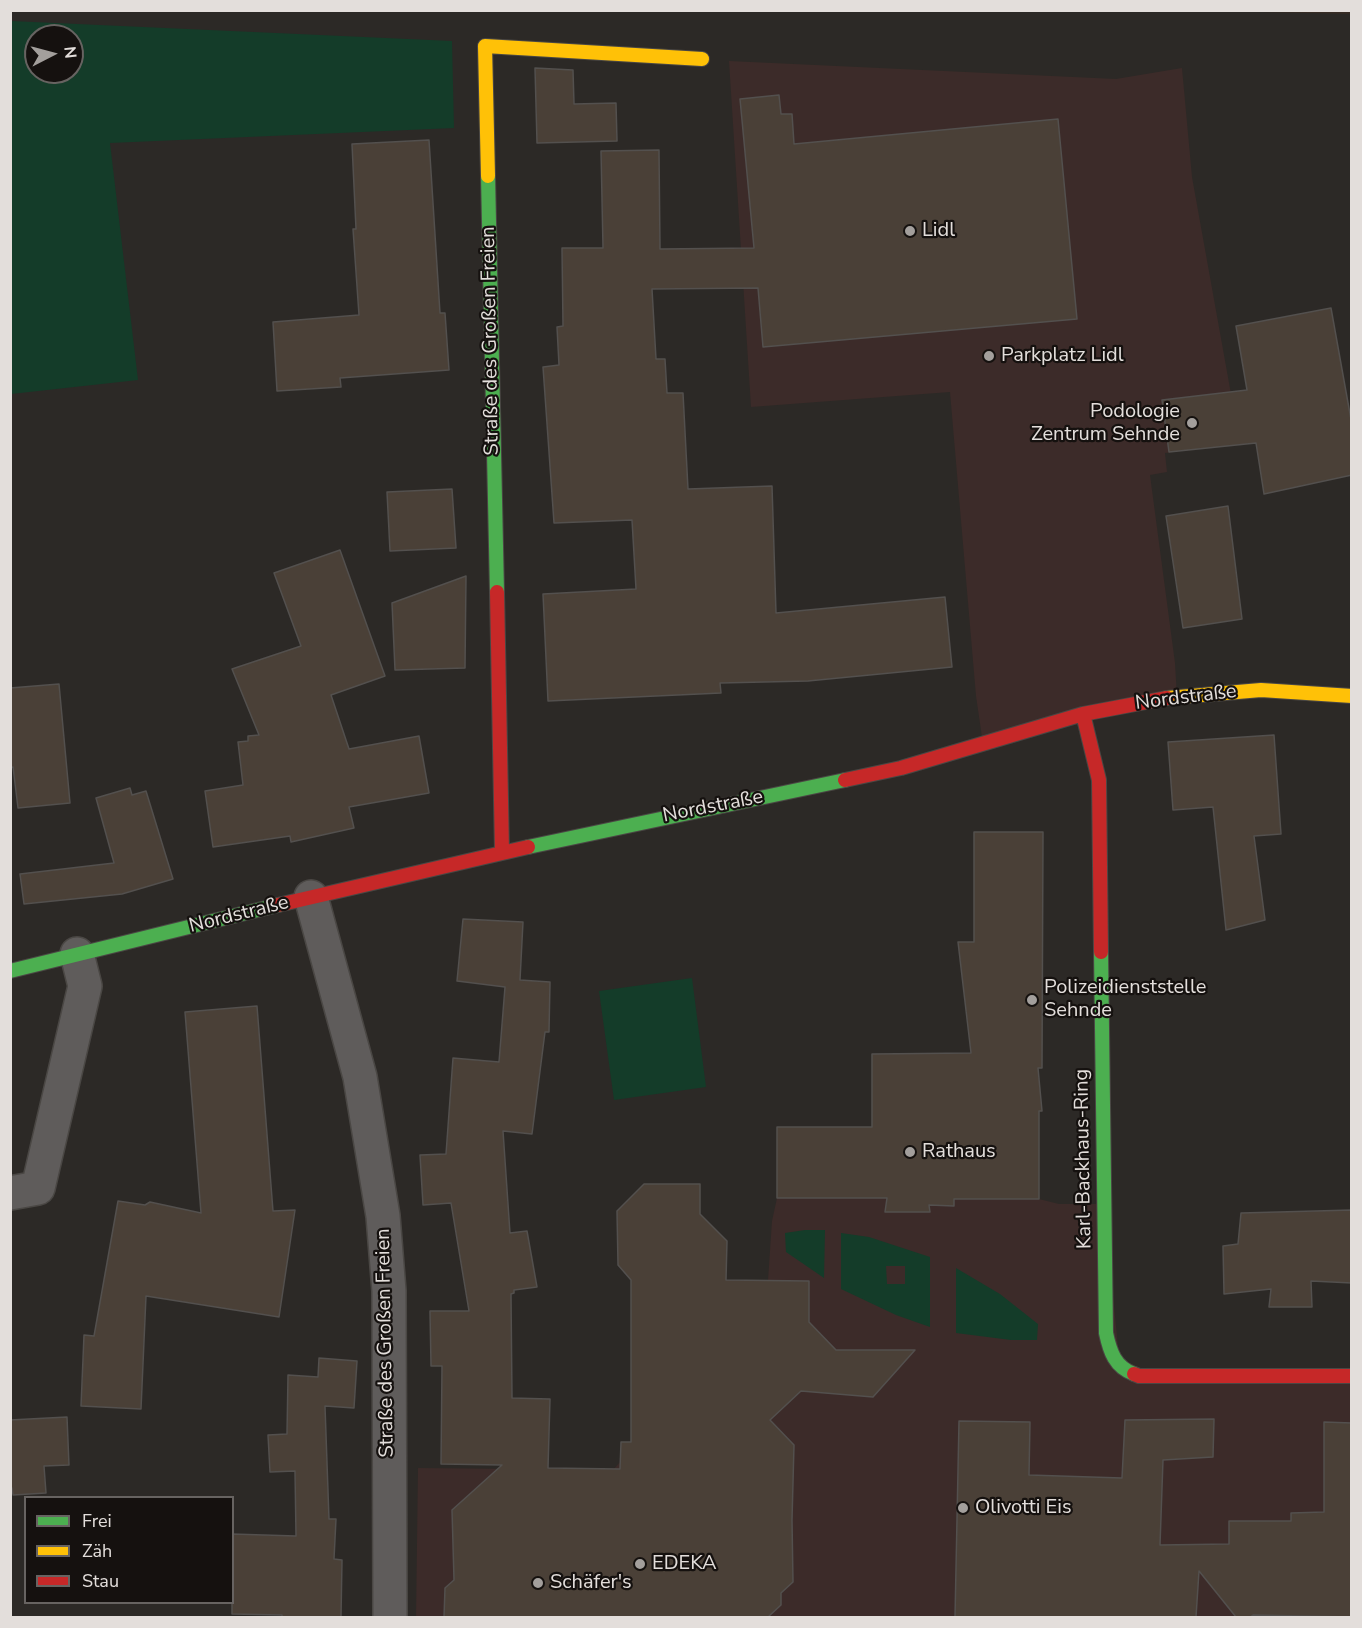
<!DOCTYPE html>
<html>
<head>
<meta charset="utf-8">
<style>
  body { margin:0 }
  #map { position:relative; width:1362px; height:1628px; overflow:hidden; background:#2c2926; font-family:"Nunito Sans",sans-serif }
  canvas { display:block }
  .frame { position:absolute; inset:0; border:12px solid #e3dedb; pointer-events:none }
  .legend { position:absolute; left:24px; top:1496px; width:210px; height:108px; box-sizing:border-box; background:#15110f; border:2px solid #676361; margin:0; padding:8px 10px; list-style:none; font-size:18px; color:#e3dedb }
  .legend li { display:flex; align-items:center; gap:12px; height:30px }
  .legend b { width:30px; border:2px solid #676361 }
  .north { position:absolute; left:24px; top:24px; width:60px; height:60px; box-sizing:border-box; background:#15110f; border:2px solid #676361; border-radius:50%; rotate:84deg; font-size:16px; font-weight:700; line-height:24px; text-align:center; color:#e3dedb }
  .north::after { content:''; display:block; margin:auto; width:21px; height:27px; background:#a39f9c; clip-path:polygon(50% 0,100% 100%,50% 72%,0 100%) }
</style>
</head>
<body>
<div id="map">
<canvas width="1362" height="1628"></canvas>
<div class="frame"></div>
<ul class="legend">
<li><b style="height:8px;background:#4caf50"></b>Frei</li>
<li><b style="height:8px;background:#ffc107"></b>Zäh</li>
<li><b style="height:8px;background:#c62828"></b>Stau</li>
</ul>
<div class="north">N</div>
</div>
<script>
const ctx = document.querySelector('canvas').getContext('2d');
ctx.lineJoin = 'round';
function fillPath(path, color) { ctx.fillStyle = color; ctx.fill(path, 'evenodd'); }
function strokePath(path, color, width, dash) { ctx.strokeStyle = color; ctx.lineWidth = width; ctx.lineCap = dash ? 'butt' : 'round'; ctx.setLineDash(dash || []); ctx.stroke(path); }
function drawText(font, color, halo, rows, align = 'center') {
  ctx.font = font + ' "Nunito Sans",sans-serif'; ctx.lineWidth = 4.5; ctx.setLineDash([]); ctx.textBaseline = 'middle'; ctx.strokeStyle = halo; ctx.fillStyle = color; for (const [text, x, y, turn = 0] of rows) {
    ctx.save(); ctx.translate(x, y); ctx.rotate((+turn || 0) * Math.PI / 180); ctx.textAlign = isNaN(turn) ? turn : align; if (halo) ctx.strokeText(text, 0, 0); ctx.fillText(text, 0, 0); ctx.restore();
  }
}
fillPath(new Path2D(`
  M729 61 1116 79 1182 68 1192 177 1240 444 1165 453 1167 472 1150 475 1175 663 1177 697 983 744 976 696 950 392 751 407Z
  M777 1198H887L886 1212 930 1211 929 1205H954V1198L1039 1199 1059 1204H1104L1120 1367 1351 1376V1617L416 1618 418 1468 613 1470 620 1462 621 1442H631V1280L618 1265 617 1211 700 1214 727 1241 726 1280 768 1281 772 1221Z`), '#3c2b29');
fillPath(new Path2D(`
  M1351 10V14L1220 11V10Z`), '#372c25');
fillPath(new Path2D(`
  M11 21 452 41 454 128 110 143 138 380 11 394ZM36 36H72V72H36Z
  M692 978 706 1087 614 1100 599 991Z
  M805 1230H825L824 1278 786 1252 785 1233Z
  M841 1233 869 1237 930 1257V1327L896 1315 841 1289ZM886 1266H905V1284H887Z
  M956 1268 1000 1294 1038 1324 1037 1340H1011L956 1333Z`), '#143c29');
const building = new Path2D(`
  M535 68 573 70 574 104 616 103 617 141 537 143Z
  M779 95 781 114H792L794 144 1058 119 1077 319 763 347 758 288 652 289 656 359H665L667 393H683L688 489 772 486 776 613 945 597 952 667 808 681 720 683 721 693 548 701 543 594 636 589 632 520 554 523 543 367 559 365 557 327 563 326 562 248H603L601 151 659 150 660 249 754 248 740 99Z
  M429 140 440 313H445L449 370 340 378 341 387 277 391 273 322 359 315 353 229H356L352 144Z
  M1331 308 1352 425V475L1264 494 1256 443 1169 452 1162 400 1247 390 1236 326Z
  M452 489 456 548 390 551 387 492Z
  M1228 506 1242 619 1183 628 1166 516Z
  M340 550 385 676 331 695 349 749 419 736 429 793 349 807 354 828 291 842 290 836 213 847 205 791 243 785 238 742 248 741V736L259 735 232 669 301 646 274 573Z
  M466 576 465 668 395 670 392 603Z
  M59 684 70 803 18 808 13 767 10 768V688Z
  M1274 735 1281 834 1254 836 1265 920 1226 930 1213 807 1173 810 1168 742Z
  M130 788 132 795 146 791 173 879 122 894 24 904 20 874 114 863 96 798Z
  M974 832H1043L1042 1068H1038L1042 1111H1039V1199H954V1206L929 1205 930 1212H885L887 1198H777V1127H872V1054L971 1053 958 942H974Z
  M463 919 523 922 520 980 550 982 549 1032H545L532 1134 503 1131 510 1233 527 1231 537 1287 514 1290V1293L511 1294 512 1398 550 1399 548 1468 620 1469 621 1442H631V1280L618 1265 617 1211 644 1184H700V1214L727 1241 726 1280 809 1281V1322L836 1350H915L873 1397 801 1391 770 1420 794 1445 792 1520 793 1582 781 1593V1605L768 1617H444L445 1588 454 1580 452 1510 502 1465 441 1464 442 1366H431L430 1311H469L451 1203 423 1205 420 1155 446 1154 453 1058 499 1062 505 987 457 981Z
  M257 1006 273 1211 295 1210 279 1317 146 1296 141 1409 81 1406 84 1335 94 1336 118 1201 145 1205 150 1202 201 1213 185 1012Z
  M1352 1210V1283L1311 1281 1312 1307H1269L1271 1289 1224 1294 1223 1246 1238 1244 1241 1213Z
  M319 1358 357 1361 354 1408 325 1406 329 1519H336L334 1559 342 1560 341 1617H282V1615L232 1614V1534L296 1536 295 1471 270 1472 268 1435 287 1434 288 1375 318 1377Z
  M67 1417 69 1465 44 1466 46 1493 13 1495 12 1488H10V1420Z
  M1214 1419 1213 1457 1163 1460 1160 1545 1229 1544V1521H1291V1513L1324 1512V1422L1352 1423V1617L1253 1615 1250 1617H1236L1199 1571 1196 1617H955L959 1421 1030 1422 1029 1475 1122 1478 1125 1420Z`);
fillPath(building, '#4a4037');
strokePath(building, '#53504e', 1.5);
const street = new Path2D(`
  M311 897 360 1077 383 1216 389 1291 390 1618
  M10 1193 38 1188 85 986 77 954`);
const fast = new Path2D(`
  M488 176 497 592
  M528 847 845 780
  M1101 952 1106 1333C1110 1352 1115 1367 1134 1374
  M10 971 278 905`);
const slow = new Path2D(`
  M488 176 485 46 702 59
  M1167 698 1261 690 1352 696`);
const jam = new Path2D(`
  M497 592 502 852
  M1083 714 1099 780 1101 952
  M845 780 901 768 1083 714 1167 698
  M278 905 528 847
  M1134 1374 1139 1376H1352`);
strokePath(street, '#4a4744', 36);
strokePath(fast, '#4a4744', 16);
strokePath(slow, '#4a4744', 16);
strokePath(jam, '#4a4744', 16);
strokePath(street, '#5f5c5b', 33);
strokePath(fast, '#4caf50', 14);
strokePath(slow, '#ffc107', 14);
strokePath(jam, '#c62828', 14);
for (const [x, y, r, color] of [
  [910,231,6,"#a39f9c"],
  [989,356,6,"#a39f9c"],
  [1192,423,6,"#a39f9c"],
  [1032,1000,6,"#a39f9c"],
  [910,1152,6,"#a39f9c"],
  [963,1508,6,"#a39f9c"],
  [640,1564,6,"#a39f9c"],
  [538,1583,6,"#a39f9c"]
]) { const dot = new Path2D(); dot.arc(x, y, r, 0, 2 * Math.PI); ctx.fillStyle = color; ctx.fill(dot); strokePath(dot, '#15110f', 2); }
drawText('20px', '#e3dedb', '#15110f', [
  ["Lidl",922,231],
  ["Parkplatz Lidl",1001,356],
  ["Podologie",1180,412,"right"],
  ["Zentrum Sehnde",1180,435,"right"],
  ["Polizeidienststelle",1044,988],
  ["Sehnde",1044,1011],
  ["Rathaus",922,1152],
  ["Olivotti Eis",975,1508],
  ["EDEKA",652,1564],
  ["Schäfer's",550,1583]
], 'left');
drawText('20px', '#e3dedb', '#15110f', [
  ["Straße des Großen Freien",491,341,-91],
  ["Nordstraße",1186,698,-7],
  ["Nordstraße",713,807,-11],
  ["Nordstraße",239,915,-14],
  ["Karl-Backhaus-Ring",1084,1159,-91],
  ["Straße des Großen Freien",386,1343,-91]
]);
</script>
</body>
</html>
